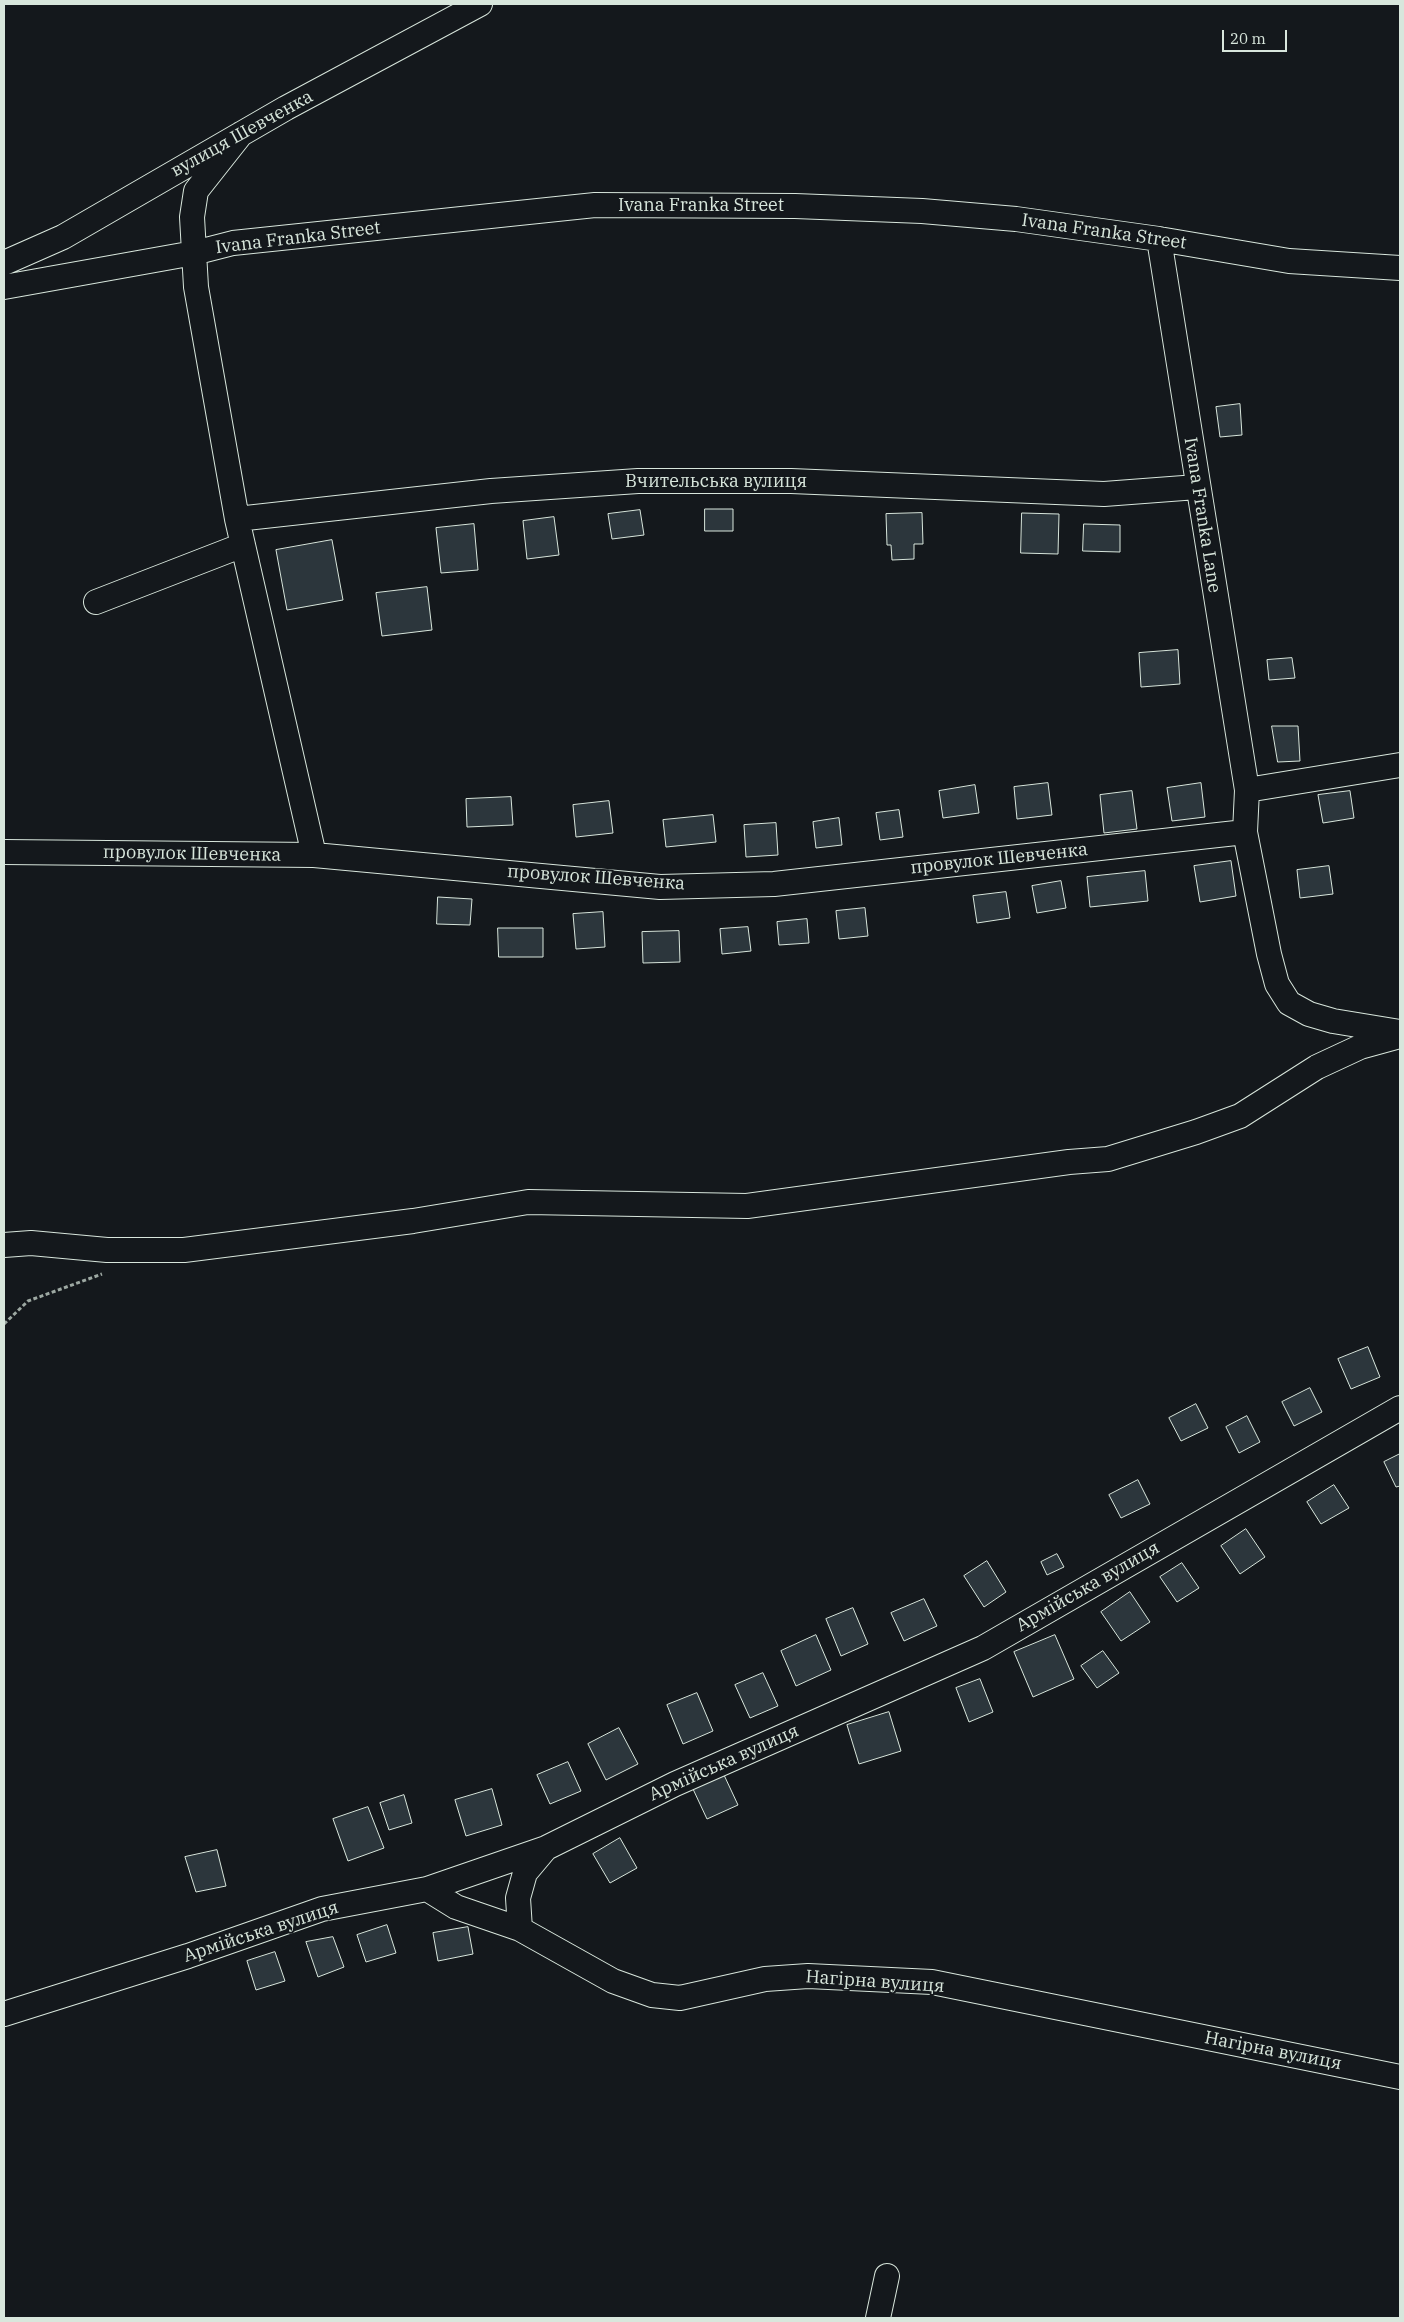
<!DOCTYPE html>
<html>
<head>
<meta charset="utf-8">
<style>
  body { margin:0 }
  #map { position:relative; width:1404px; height:2322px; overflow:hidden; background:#14181c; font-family:"IBM Plex Serif",serif }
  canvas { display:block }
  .frame { position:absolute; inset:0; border:5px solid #d8e6dc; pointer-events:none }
  .scale { position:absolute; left:1222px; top:30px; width:65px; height:22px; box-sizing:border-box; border:2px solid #d8e6dc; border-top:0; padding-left:6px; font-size:15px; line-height:18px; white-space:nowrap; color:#d8e6dc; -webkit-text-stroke:4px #14181c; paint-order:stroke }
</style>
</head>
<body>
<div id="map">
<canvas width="1404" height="2322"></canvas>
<div class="frame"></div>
<div class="scale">20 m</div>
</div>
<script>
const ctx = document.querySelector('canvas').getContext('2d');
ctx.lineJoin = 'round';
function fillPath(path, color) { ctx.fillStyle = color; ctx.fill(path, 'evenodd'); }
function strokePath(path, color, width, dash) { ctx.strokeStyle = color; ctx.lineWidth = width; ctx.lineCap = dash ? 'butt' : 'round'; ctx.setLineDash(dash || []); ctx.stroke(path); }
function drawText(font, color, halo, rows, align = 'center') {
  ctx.font = font + ' "IBM Plex Serif",serif'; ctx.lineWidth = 4; ctx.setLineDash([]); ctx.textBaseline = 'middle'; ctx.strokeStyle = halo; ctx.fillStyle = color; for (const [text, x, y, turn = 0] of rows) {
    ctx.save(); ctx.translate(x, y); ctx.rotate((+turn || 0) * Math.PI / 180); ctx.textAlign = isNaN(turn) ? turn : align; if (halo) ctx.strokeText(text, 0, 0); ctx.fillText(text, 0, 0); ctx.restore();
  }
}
const building = new Path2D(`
  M1240 404 1242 435 1220 437 1216 407Z
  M705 509H733V531H705Z
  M640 510 644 535 612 539 608 514Z
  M922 513 923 544H914V559L892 560 891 545H887L886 514Z
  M1022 513 1059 514 1058 554 1021 553Z
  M554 517 559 555 527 559 523 521Z
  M474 524 478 570 441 573 436 528Z
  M1084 524 1120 525V552L1083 551Z
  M332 540 343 600 287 610 276 550Z
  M427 587 432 630 382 636 376 593Z
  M1178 650 1180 684 1141 687 1139 653Z
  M1292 658 1295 678 1269 680 1267 660Z
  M1272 726H1298L1300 761 1278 762Z
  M1048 783 1052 815 1017 819 1014 787Z
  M1201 783 1205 817 1172 821 1167 788Z
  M975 785 979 813 943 818 939 791Z
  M1132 791 1137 829 1104 833 1100 795Z
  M1350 791 1354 818 1323 823 1318 795Z
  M511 797 513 825 467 827 466 799Z
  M609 801 613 833 576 837 573 805Z
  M899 810 903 837 880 840 876 813Z
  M713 815 716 842 666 847 663 820Z
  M839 818 842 845 816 848 813 822Z
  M776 823 778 855 746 857 744 825Z
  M1231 861 1236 896 1200 902 1194 866Z
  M1329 866 1333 894 1300 898 1297 870Z
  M1145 871 1148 901 1090 907 1087 877Z
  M1061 881 1066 908 1037 913 1032 886Z
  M1006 892 1010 918 977 923 973 896Z
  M438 897 472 899 470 925 437 924Z
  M865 908 868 936 839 939 836 911Z
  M603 912 605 947 576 949 573 914Z
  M807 919 809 943 779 945 777 922Z
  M748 927 751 951 722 954 720 929Z
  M498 928H543V957H499Z
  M679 931 680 962 643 963 642 932Z
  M1368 1347 1380 1377 1351 1389 1338 1359Z
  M1310 1388 1322 1412 1294 1426 1282 1402Z
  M1196 1404 1208 1428 1181 1441 1169 1418Z
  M1247 1416 1260 1442 1239 1453 1226 1427Z
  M1400 1454V1486L1396 1487 1384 1462Z
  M1138 1480 1150 1504 1121 1518 1109 1495Z
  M1334 1485 1349 1508 1321 1524 1307 1502Z
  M1246 1529 1265 1557 1240 1574 1221 1546Z
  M1057 1554 1064 1567 1047 1575 1041 1562Z
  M987 1561 1006 1592 984 1607 964 1576Z
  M1182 1563 1199 1588 1177 1602 1160 1577Z
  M1130 1592 1150 1622 1121 1641 1101 1612Z
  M924 1599 937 1626 904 1641 891 1613Z
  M853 1608 868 1644 841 1656 826 1619Z
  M816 1635 831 1670 796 1686 781 1651Z
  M1055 1635 1074 1679 1033 1697 1014 1652Z
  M1103 1651 1119 1673 1097 1688 1081 1666Z
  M763 1673 778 1706 750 1718 735 1685Z
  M980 1679 993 1712 969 1722 956 1688Z
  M697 1693 713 1731 683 1744 667 1705Z
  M889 1712 901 1751 859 1764 847 1725Z
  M619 1728 638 1764 606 1780 588 1744Z
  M568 1762 581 1791 550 1804 537 1775Z
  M724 1775 738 1805 707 1819 693 1789Z
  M492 1789 502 1825 466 1836 455 1800Z
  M404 1795 412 1823 389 1830 380 1803Z
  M368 1807 384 1848 348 1861 333 1819Z
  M620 1838 637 1868 610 1883 593 1854Z
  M217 1850 226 1886 196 1892 185 1857Z
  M387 1925 396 1953 366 1962 357 1935Z
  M468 1927 473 1954 438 1961 433 1933Z
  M333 1937 344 1967 318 1977 306 1942Z
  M275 1952 285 1981 256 1990 247 1961Z`);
fillPath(building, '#2c363c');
strokePath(building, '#d8e6dc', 1);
const minor = new Path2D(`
  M241 134 196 191 192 217 196 287 237 519 314 855
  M1159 239 1247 790 1245 832 1269 954 1277 984 1289 1003 1309 1014 1333 1021 1400 1032
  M4 263 63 237 286 108 480 4
  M4 287 194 253 233 243 595 205 795 206 922 211 1016 219 1159 239 1289 261 1400 268
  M237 519 491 491 638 481H791L1104 494 1197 487
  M96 602 243 545
  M1247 790 1400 765
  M4 852 314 855 660 887 774 884 1245 832
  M4 1245 31 1243 107 1250H184L413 1221 528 1202 747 1206 1069 1162 1108 1159 1196 1132 1240 1116 1317 1067 1360 1047 1400 1036
  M427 1889 456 1907 520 1929 613 1981 652 1995 680 1998 765 1979 808 1976 932 1982 1400 2077
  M520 1929 518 1898 525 1873 546 1848
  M4 2014 188 1956 322 1909 427 1889 546 1848 675 1784 983 1648 1400 1408
  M878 2318 887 2276`);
strokePath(minor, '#d8e6dc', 26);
strokePath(new Path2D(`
  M4 1324 28 1301 102 1274`), '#9da8a2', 3, [4, 2.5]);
strokePath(minor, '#14181c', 24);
drawText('18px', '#d8e6dc', '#14181c', [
  ["вулиця Шевченка",242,134,-29],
  ["Ivana Franka Street",701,206],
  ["Ivana Franka Street",1104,232,8],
  ["Ivana Franka Street",298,238,-7],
  ["Вчительська вулиця",716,482],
  ["Ivana Franka Lane",1202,515,81],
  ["провулок Шевченка",192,854,1],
  ["провулок Шевченка",999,859,-6],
  ["провулок Шевченка",596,878,4],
  ["Армійська вулиця",1088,1587,-30],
  ["Армійська вулиця",724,1763,-24],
  ["Армійська вулиця",261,1932,-18],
  ["Нагірна вулиця",875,1982,4],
  ["Нагірна вулиця",1273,2051,11]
]);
</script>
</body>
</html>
